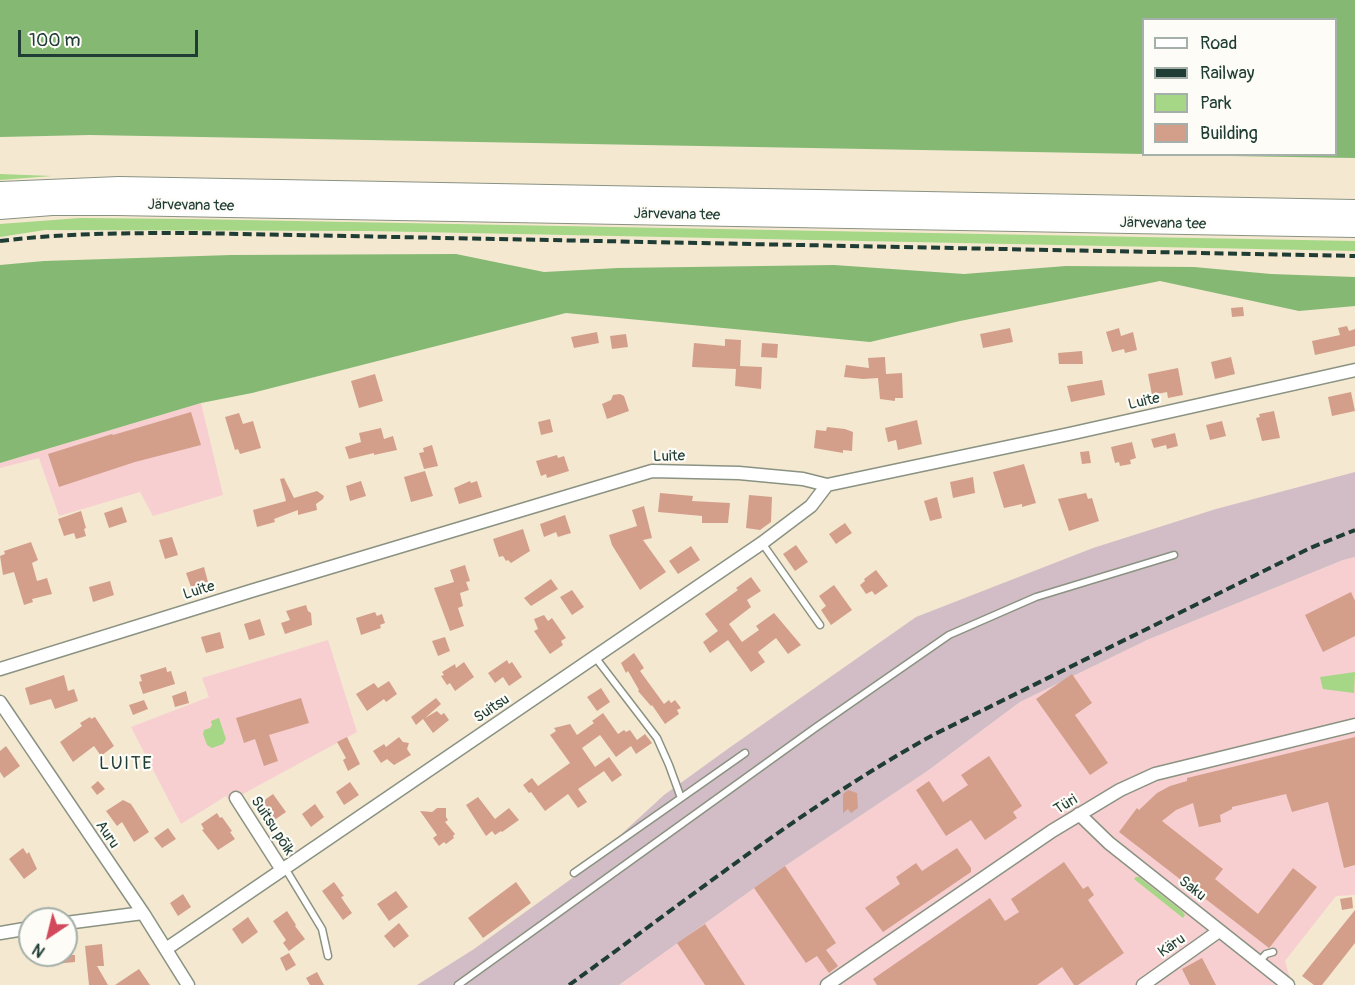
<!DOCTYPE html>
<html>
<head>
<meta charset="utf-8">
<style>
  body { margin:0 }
  #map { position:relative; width:1355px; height:985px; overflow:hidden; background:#f4e8d1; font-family:Pangolin,sans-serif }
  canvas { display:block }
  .legend { position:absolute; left:1142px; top:18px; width:195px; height:138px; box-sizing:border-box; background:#fdfcf7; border:2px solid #a4b0a9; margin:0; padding:8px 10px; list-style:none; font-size:18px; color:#1f3d34 }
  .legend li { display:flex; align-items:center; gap:12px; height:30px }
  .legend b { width:30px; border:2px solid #a4b0a9 }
  .north { position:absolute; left:18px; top:907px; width:60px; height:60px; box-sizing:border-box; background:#fdfcf7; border:2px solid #a4b0a9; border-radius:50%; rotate:215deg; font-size:16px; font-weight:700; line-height:24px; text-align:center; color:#1f3d34 }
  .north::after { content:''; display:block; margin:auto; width:21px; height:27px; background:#d1495b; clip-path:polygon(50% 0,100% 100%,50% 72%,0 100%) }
  .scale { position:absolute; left:18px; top:30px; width:180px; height:27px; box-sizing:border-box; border:3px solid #1f3d34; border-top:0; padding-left:8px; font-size:18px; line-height:21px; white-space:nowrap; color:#1f3d34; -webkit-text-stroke:4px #fdfcf7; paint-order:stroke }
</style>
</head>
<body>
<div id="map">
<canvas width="1355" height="985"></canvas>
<ul class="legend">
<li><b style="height:8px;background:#fff"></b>Road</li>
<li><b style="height:8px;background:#1f3d34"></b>Railway</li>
<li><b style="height:16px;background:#a5d786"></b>Park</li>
<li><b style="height:16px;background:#d39f8b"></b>Building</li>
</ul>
<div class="north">N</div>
<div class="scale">100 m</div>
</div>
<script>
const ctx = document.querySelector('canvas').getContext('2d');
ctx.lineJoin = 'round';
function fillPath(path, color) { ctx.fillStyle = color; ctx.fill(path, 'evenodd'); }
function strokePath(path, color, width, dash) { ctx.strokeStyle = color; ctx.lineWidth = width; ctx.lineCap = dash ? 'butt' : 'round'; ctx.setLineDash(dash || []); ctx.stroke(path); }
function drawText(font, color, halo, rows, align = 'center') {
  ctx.font = font + ' Pangolin,sans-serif'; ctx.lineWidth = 4.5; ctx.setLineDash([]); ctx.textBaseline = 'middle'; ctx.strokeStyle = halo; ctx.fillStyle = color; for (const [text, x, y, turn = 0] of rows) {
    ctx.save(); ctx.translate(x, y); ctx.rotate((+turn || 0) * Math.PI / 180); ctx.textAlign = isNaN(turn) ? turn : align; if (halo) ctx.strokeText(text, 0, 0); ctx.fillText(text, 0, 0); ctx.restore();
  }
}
fillPath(new Path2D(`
  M201 403 223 495 153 516 140 492 59 516 39 458 0 468V463Z
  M1355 557V895L1336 896 1285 961 1292 985H619L785 866 926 772 1020 702 1147 640 1343 560Z
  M328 640 357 732 230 801 226 796 181 824 131 727 209 697 202 678Z`), '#f7cfd1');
fillPath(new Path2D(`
  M1355 472V557L1343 560 1147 640 1020 702 926 772 785 866 619 985H417L474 949 578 874 664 795 729 748 916 617 1093 548 1216 509Z`), '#d2bdc6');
fillPath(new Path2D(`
  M0 174 52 176 0 180Z
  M80 218 190 219 1355 241V251L369 231 45 230 0 237V224Z
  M1355 672 1354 693 1323 689 1320 677Z
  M219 718 226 739 223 744 212 748 207 745 203 734 204 730 210 728 212 725 211 721Z
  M1136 877H1139L1182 911 1185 915 1183 918 1134 879Z`), '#a5d786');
fillPath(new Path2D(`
  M0 0H1355V158L1168 155 1336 154V20H1144L1143 154 90 135 0 137Z
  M456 254 544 272 618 268 834 265 964 274 1066 266 1194 267 1271 274 1355 277V306L1299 311 1160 281 960 321 870 342 566 313 252 393 201 403 0 463V265L44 261 231 255Z`), '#84b873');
fillPath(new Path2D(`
  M1243 307 1244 316 1232 317 1231 308Z
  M1347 326 1349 331 1355 329V346L1315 355 1312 341 1340 335 1338 328Z
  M1010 328 1013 342 983 348 980 334Z
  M1119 328 1121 336 1133 332 1137 350 1125 353 1124 349 1112 352 1106 332Z
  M597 332 599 343 574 348 571 337Z
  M626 334 628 347 612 349 610 336Z
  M725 339 741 340 740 366 762 367 761 389 735 386 736 369 692 367 694 343 725 346Z
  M762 343 778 344 777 358 761 357Z
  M1082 351 1083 364H1059L1058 353Z
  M885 357 886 374 902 373 903 398H895V401L880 399 878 378 863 379 844 377 846 365 869 368 868 358Z
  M1231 357 1235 374 1215 379 1211 362Z
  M1178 368 1183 395 1168 398 1167 392 1152 395 1148 374Z
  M375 374 383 401 359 408 351 381Z
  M1102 380 1105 395 1071 402 1067 386Z
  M1351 392 1355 411 1332 416 1328 397Z
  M620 394 624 396 629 411 607 419 602 404 611 400 613 395Z
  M1274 411 1280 438 1262 441 1256 418 1260 417 1259 414Z
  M191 412 201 445 135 462 59 487 48 454 112 434 113 435Z
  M239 413 243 424 253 421 261 448 240 454 238 449 235 450 225 417Z
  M550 419 553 432 541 435 538 422Z
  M917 420 922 444 898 450 896 440 888 442 885 428Z
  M1222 421 1226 436 1210 440 1206 425Z
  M827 427 845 429 853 432 852 451 843 450V453L814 448 816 430 826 431Z
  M381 428 384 439 393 436 397 450 374 455V453L349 459 345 447 361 442 359 433Z
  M1175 433 1178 446 1167 449 1166 445 1154 448 1151 439Z
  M1132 442 1136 458 1130 460 1131 464 1120 466 1119 462 1115 463 1111 447Z
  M432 445 438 466 424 469 419 453 424 452 423 448Z
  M1089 451 1091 463 1082 464 1080 452Z
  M557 455 558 458 564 456 569 471 547 478 546 474 541 476 536 461Z
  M1024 464 1036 503 1022 507V504L1004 508 993 472Z
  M425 471 433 496 411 502 404 477Z
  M973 477 975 493 953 498 950 482Z
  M284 478 294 498 317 491 324 496 323 499 316 504 317 510 298 515V510L274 519 275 522 257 527 253 510 286 501 280 479Z
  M361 481 366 496 350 501 346 486Z
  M470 481 471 483 477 481 482 497 459 504 454 488Z
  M660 493 693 496 692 501 730 503 728 523H702V516L658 512Z
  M1086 493 1088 499 1092 498 1099 521 1069 531 1058 499Z
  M749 495 772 497 771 522 760 530 746 528Z
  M937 497 942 518 930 521 924 501Z
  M644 506 652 538 643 540 666 572 640 590 612 545 609 535 637 526 632 510Z
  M122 507 127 522 109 528 104 513Z
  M81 511 86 528 84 529 86 536 76 539 74 533 64 536 58 519Z
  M565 515 571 533 558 537 556 532 544 537 540 524Z
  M845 523 852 533 836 544 829 534Z
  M523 529 530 551 511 563 508 560 506 561 503 556 499 557 493 539Z
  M172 537 178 555 165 559 159 540Z
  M31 542 38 560 32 563 37 581 47 578 52 594 32 599 33 602 24 605 14 572 3 575 0 556 5 554 4 551Z
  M796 545 808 562 795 571 783 554Z
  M691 546 700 560 678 574 669 561Z
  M465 565 470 581 466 582 469 590 460 593 463 606 458 608 464 626 450 631 434 588 454 582 450 570Z
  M204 567 208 582 191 587 186 573Z
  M876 570 888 586 875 595 872 591 866 594 860 585 865 581 864 579Z
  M751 577 761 591 747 600 751 607 729 624 742 642 759 630 756 626 774 613 801 645 788 654 776 638 758 652 765 662 751 672 728 640 710 653 703 642 718 631 705 614 738 590 736 588Z
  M551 579 558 589 531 606 524 598Z
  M110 581 114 595 93 602 89 587Z
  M834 585 852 610 831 625 821 610 826 606 819 596Z
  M572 590 584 607 572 615 560 597Z
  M1351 592 1355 601V636L1323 652 1305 615Z
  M306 605 308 611 311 613 312 625 285 634 281 623 290 620 286 611Z
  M375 612 377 616 382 614 385 623 380 625 381 628 361 635 356 618Z
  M544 615 548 621 552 618 566 638 561 641 563 645 550 654 534 631 538 629 534 619Z
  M260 619 265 635 249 640 244 624Z
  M220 632 224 648 206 653 201 637Z
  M445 637 450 651 438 656 432 641Z
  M634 653 644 668 640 671 664 704 669 700 671 703 675 700 681 708 677 710 679 714 665 724 652 705 651 706 638 691 639 690 628 671 626 673 621 663Z
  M507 660 509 664 512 662 522 677 509 686 503 677 495 683 488 673Z
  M464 662 474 677 455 691 450 683 447 685 441 676 444 675 442 672 455 664 456 668Z
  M166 667 167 672 171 671 175 684 143 694 139 682 142 681 140 675Z
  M1072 674 1092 703 1075 715 1108 763 1090 775 1036 699Z
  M64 675 68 691 74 689 78 701 55 709 51 699 30 705 25 688Z
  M389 681 397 694 386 702 384 699 367 711 356 694 374 683 378 688Z
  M601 688 610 702 597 711 587 697Z
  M186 691 189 703 175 707 172 696Z
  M301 698 309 723 269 735 278 761 264 766 255 739 244 743 236 718Z
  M436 698 441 704 425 718 437 711 441 715 444 713 449 720 433 733 423 719 416 725 411 717Z
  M144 700 148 709 133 715 129 705Z
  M603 713 618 734 624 730 626 732 630 730 637 740 645 734 652 743 636 754 631 746 616 757 600 735 582 748 595 767 609 757 622 775 612 782 604 771 578 789 587 802 578 808 568 794 545 811 531 792 529 793 523 785 532 778 538 786 570 763 550 735 556 731 554 728 570 724 577 735 594 723 592 721Z
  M90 717 91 719 95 717 114 746 101 756 94 746 73 762 60 742 82 726 80 723Z
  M347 737 360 764 348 771 343 760 346 758 337 742Z
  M399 737 403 742 409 743 407 749 411 755 394 765 387 759 381 763 373 751 384 744 386 747Z
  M1355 737V865L1344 868 1328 802 1292 812 1286 794 1232 807V809L1220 815 1221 822 1199 827 1193 803 1176 810 1162 821 1223 869 1215 879 1258 914 1293 868 1317 887 1270 947 1269 948 1119 832 1137 808 1139 810 1157 793 1170 786 1187 781V778Z
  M6 746 20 766 4 778 0 772V751Z
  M989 756 1022 806 1013 812 1017 818 985 840 971 820 946 836 916 790 929 781 943 802 968 785 961 775Z
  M98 781 105 789 97 795 91 787Z
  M350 782 359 795 344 805 336 792Z
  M848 790 857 793 858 808 851 813 848 809 843 813V794Z
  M273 794 286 812 270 823 259 804Z
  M478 797 495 819 509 808 519 820 502 832 501 831 495 835 492 831 486 836 466 805Z
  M123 800 131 804 149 832 134 842 122 822 117 826 106 811Z
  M315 804 324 817 311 827 302 814Z
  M437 808H446V817L448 820 445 822 455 834 453 836 454 838 446 844 444 842 439 846 433 838 437 835 420 811 432 812Z
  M217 813 220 818 222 817 232 831 230 832 235 839 218 850 202 830 204 829 201 824Z
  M168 828 176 839 162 848 154 838Z
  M23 848 27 854 29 852 37 869 24 879 9 859Z
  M957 848 971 868V872L883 932 865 908 900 884 896 877 916 863 922 871Z
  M1064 862 1083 889 1088 886 1094 895 1088 900 1124 953 1078 985H1074L1062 967 1037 985H877L873 979 990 898 1005 921 1019 912 1011 899Z
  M785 866 836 943 826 950 838 966 829 973 817 956 806 963 754 888Z
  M334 882 344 896 341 897 345 903 352 913 343 920 322 891Z
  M516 882 531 903 483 938 468 918Z
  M396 891 408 907 389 921 377 904Z
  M183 894 191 907 178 916 170 903Z
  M1352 897 1353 908 1342 910 1340 899Z
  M1355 910V943L1322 985H1314L1302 976Z
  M287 911 296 925 295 926 305 939 289 951 283 943 286 940 273 921Z
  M248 917 258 932 242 944 232 929Z
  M399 923 409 936 394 948 384 936Z
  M705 924 745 985H705L677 943Z
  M102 944 104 966H97L108 985H89L85 946Z
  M289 953 296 965 286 971 280 958Z
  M43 955H75V962L44 965Z
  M1202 958 1216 985H1190L1182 969Z
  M139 969 150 985H115Z
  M317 972 324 985H310L306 978Z`), '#d39f8b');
const service = new Path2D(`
  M762 543 820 625
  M681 798 745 753
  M285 868 322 929 328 956
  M574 873 681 798 669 765 657 738 595 657
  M1259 962 1266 954 1273 952
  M458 985 815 728 949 635 1036 597 1174 555`);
const minor = new Path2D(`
  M0 669 251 591 652 471 739 473 803 479 827 485 1069 434 1355 370
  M0 702 143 913 188 985
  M236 798 282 870
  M1079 814 1109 843 1288 985
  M66 923 143 913
  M0 933 30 928
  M166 949 762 543 811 506 827 485
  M827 985 1052 831 1120 790 1155 774 1355 725
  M1143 985 1219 931`);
const trunk = new Path2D(`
  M0 192 119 187 1355 210
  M0 209 52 205H116L1355 227`);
strokePath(service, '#8a9282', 9);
strokePath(minor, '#8a9282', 15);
strokePath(trunk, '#8a9282', 22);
strokePath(service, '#fff', 6);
strokePath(minor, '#fff', 12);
strokePath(trunk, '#fff', 20);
strokePath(new Path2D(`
  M0 241C65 233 129 233 194 233L1355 256
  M569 985C687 900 806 805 933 735L1310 548 1355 530`), '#1f3d34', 4, [9, 4.5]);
drawText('15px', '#1f3d34', '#fdfcf7', [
  ["Järvevana tee",191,206,1],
  ["Järvevana tee",677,215,1],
  ["Järvevana tee",1163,224,1],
  ["Luite",1144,402,-13],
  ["Luite",669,457,-1],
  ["Luite",199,591,-17],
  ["Suitsu",492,709,-34],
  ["Türi",1066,805,-31],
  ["Suitsu põik",272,826,57],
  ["Auru",107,835,56],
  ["Saku",1192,889,38],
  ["Käru",1172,946,-35]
]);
ctx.letterSpacing = '1.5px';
drawText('18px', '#1f3d34', '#fdfcf7', [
  ["LUITE",126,764]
]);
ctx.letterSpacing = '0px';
</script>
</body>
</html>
